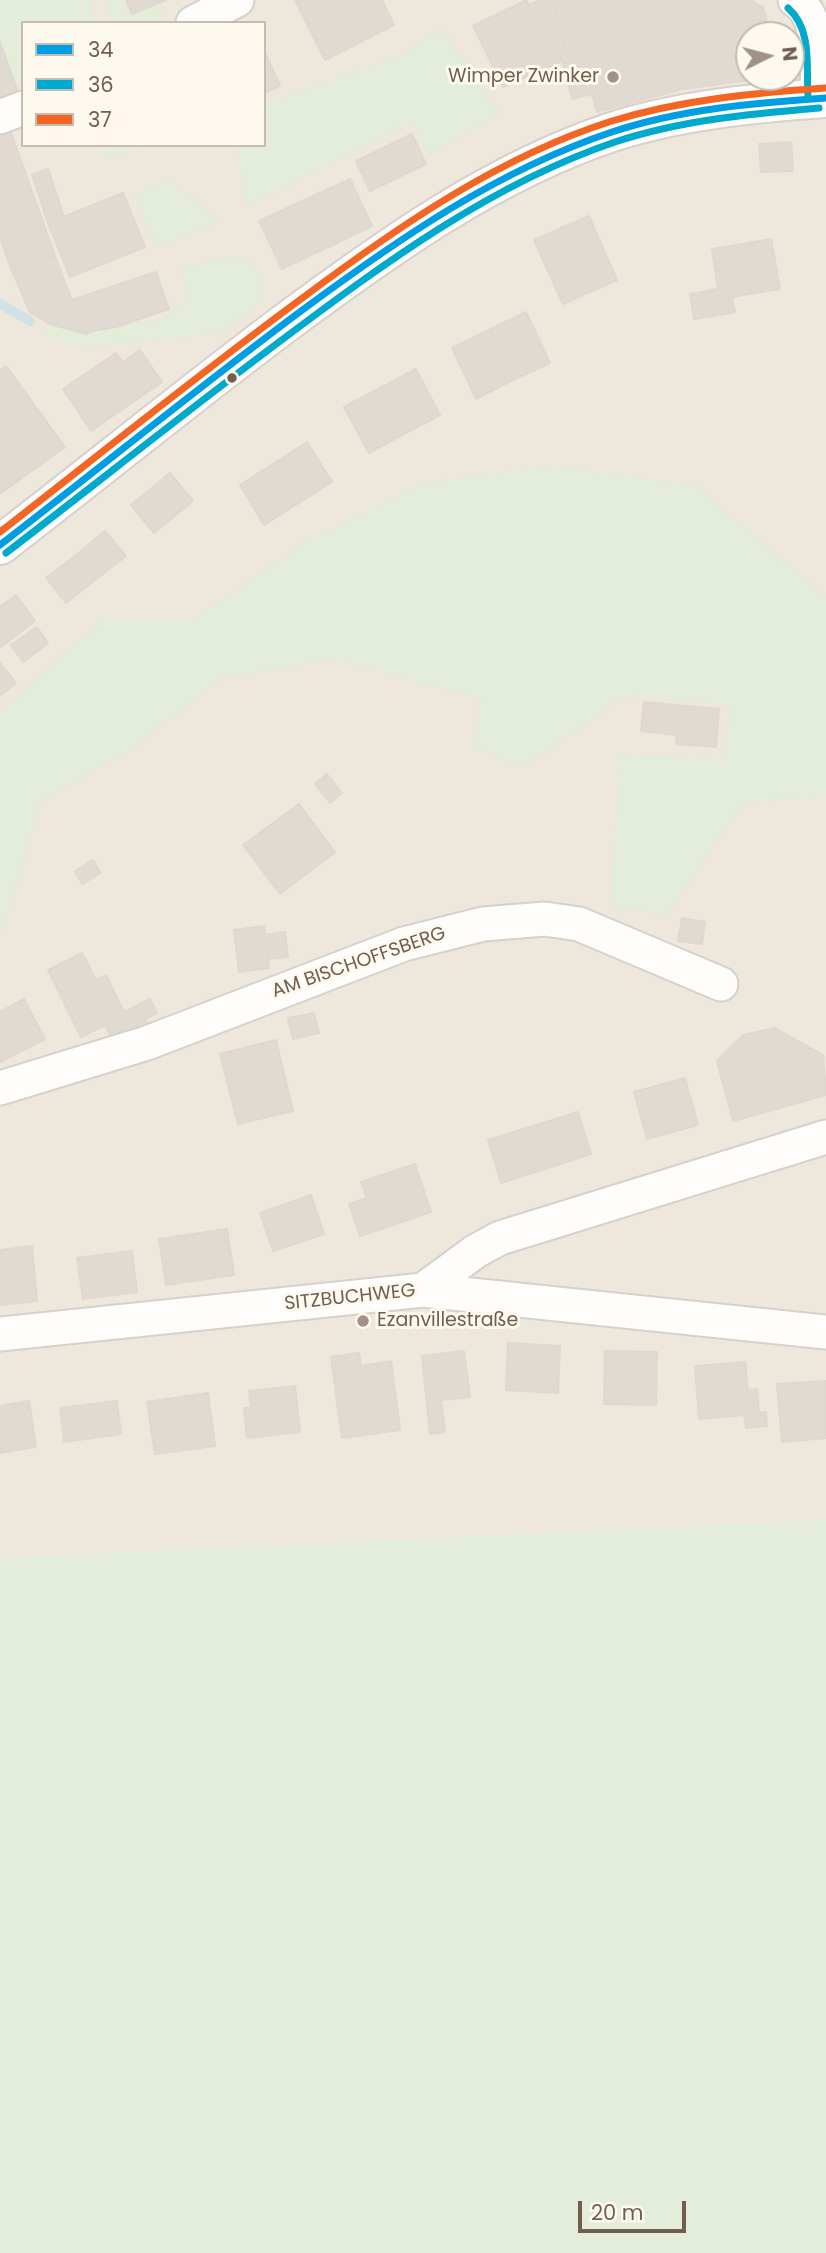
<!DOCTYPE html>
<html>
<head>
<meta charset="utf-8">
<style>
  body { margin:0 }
  #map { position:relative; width:826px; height:2253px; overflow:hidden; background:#f6f4ed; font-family:Poppins,sans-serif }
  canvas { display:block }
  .legend { position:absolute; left:21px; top:21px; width:245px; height:126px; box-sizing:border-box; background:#fdf9ef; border:2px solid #c5bbaf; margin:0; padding:9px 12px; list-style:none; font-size:21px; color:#725e4f }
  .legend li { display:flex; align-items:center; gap:14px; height:35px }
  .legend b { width:35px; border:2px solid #c5bbaf }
  .north { position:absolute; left:735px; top:21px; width:70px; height:70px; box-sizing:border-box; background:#fdf9ef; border:2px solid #c5bbaf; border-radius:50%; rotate:84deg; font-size:19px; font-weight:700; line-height:28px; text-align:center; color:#725e4f }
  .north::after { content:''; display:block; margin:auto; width:24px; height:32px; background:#a09286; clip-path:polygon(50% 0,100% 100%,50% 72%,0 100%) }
  .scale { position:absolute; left:578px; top:2201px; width:108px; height:32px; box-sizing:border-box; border:4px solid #725e4f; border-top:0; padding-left:9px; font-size:21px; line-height:24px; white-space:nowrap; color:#725e4f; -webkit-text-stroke:5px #fdf9ef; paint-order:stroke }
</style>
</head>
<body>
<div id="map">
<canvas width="826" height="2253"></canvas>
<ul class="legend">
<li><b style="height:9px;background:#009ee2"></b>34</li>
<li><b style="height:9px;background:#00a9ce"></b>36</li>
<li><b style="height:9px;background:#f26522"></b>37</li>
</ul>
<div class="north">N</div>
<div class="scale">20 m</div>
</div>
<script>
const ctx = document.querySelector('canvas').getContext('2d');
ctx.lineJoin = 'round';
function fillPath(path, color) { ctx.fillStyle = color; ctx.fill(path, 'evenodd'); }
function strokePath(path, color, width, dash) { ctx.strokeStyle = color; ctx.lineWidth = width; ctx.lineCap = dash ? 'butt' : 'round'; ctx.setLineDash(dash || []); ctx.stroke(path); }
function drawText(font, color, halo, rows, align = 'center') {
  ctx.font = font + ' Poppins,sans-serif'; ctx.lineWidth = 6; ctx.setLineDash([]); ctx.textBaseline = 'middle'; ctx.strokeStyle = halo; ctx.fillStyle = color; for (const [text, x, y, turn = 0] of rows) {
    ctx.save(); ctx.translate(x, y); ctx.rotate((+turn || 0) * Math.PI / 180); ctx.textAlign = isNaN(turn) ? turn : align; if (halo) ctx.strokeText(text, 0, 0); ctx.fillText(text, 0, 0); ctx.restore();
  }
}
fillPath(new Path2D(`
  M0 0H826V1520L0 1558ZM23 23H264V145H23ZM749 35H791V77H749Z`), '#eee7db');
fillPath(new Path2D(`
  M0 0H90L93 23H23V74L14 78 0 42Z
  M106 0H123L129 15 159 7 164 18 154 23H108Z
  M441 27 499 114 428 154 410 122 244 208 238 145H264V105L402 55Z
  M120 145H156L102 159 100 151Z
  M169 180 219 221 156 247 134 196Z
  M244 255 262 282 263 299 223 333 84 347 44 335 50 324 86 334 171 318 173 307 188 303 181 267Z
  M554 466 696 486 826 598V798L743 801 666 916 610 903 620 755 724 759 730 705 627 695 523 768 475 747 481 699 335 659 220 679 131 750 41 801 0 937V712L103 620H193L304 543 428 482Z
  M826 1520V2253H0V1558Z`), '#e3edd9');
strokePath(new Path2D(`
  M0 304 30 321`), '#d0e2e5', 10);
const building = new Path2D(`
  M126 0H166L132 14Z
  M295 0H382L394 25 325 60Z
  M526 0 529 5 539 0H553L566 50 560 52 562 61 503 87 473 26Z
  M750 0 763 7 770 35H749V77H772L683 89 597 112 592 94 572 99 560 52 566 50 553 1Z
  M0 42 18 92 0 98Z
  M264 50 280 86 264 93Z
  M9 127 34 197 0 209V130Z
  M412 134 426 164 370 191 356 161Z
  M791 142 793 171 761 172 759 144Z
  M48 169 64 217 48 223 32 175Z
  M350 179 372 226 282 269 259 221Z
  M123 193 145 247 70 277 48 223Z
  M34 197 55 256 12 271 0 238V209Z
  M589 216 617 280 563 304 534 240Z
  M771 239 780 289 732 297 735 312 694 319 690 294 718 289 712 249Z
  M55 256 72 300 30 312 12 271Z
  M156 272 169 309 116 327 92 331 81 297Z
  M81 297 92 331 86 334 50 324 30 312Z
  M526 312 550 363 513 380 489 330Z
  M489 330 513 380 476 399 452 348Z
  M140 350 162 382 91 431 63 389 116 353 123 362Z
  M6 366 65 447 15 483 0 463V370Z
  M416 369 440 415 404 434 380 388Z
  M380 388 404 434 369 453 344 407Z
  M307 442 332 482 264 525 240 485Z
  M0 463 15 483 0 494Z
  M170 473 193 501 154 533 131 505Z
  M105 531 126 556 95 580 76 555Z
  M76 555 95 580 66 603 46 578Z
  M16 595 35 621 1 647 0 607Z
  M37 627 48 643 23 662 11 645Z
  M0 663 16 683 0 696Z
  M644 702 719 709 716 747 676 744 677 735 641 731Z
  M327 774 342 793 330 803 315 784Z
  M299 804 335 852 280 894 243 845Z
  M93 860 101 873 82 884 75 871Z
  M682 918 705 922 702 944 678 941Z
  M264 926 269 968 239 972 234 930Z
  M285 932 288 957 268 959 265 935Z
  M82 953 96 980 106 975 124 1012 150 999 157 1013 145 1019 151 1030 117 1048 105 1025 81 1037 48 970Z
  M24 999 45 1039 0 1062V1012Z
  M314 1013 319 1033 293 1039 288 1018Z
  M775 1028 823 1055 826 1095 733 1121 717 1061 743 1035Z
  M276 1040 293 1111 238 1124 220 1054Z
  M685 1078 698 1125 647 1139 634 1092Z
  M578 1112 591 1154 501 1183 488 1140Z
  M415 1164 431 1212 360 1236 349 1204 367 1198 361 1182Z
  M311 1195 324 1234 273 1251 260 1213Z
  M227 1229 234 1275 166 1285 159 1239Z
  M32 1246 37 1301 0 1305V1250Z
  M132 1251 137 1292 83 1299 77 1258Z
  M508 1343 560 1346 558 1393 506 1390Z
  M464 1351 470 1397 441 1400 445 1432 430 1434 422 1356Z
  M605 1351 657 1352 656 1405 604 1404Z
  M359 1353 361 1366 391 1361 400 1430 342 1438 331 1357Z
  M745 1362 748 1390 757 1389 759 1413 766 1412 767 1426 746 1428 744 1415 699 1419 695 1366Z
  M826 1381V1438L782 1442 777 1384Z
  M295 1386 300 1432 247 1438 244 1408H251L249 1391Z
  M208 1393 215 1446 155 1454 147 1402Z
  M29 1401 36 1447 0 1453V1406Z
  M117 1401 121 1434 64 1442 60 1408Z`);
fillPath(building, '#e0dad3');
strokePath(building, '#dfd8d0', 2);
const street = new Path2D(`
  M795 0C823 17 816 69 818 98
  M193 23 237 0
  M0 117 23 108
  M0 1088 147 1043 404 944 483 924 545 919 579 924 721 984
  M423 1290 476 1251 500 1238 826 1137
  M0 1334 423 1290 826 1332`);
const secondary = new Path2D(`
  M0 545C95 472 188 396 284 324 385 249 492 172 612 132 680 110 755 103 826 98`);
strokePath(street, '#d5d1cb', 37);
strokePath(secondary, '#d6d1cb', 42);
strokePath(street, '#fefdfc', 33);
strokePath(secondary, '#fefdfc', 38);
strokePath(new Path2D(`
  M0 545C101 467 199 387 301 311 397 240 498 170 612 132 681 109 754 103 826 98`), '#009ee2', 7);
strokePath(new Path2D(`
  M788 8C813 30 806 68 808 98
  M6 553C97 483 187 411 279 342 383 264 491 184 615 142 681 120 750 114 819 108`), '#00a9ce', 7);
strokePath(new Path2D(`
  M0 532C100 454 199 374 301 299 396 228 498 157 612 121 681 100 753 93 825 88`), '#f26522', 7);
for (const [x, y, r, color] of [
  [613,77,7,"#a09286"],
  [232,378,6,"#725e4f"],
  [363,1321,7,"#a09286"]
]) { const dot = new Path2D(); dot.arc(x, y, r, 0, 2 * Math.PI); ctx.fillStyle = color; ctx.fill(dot); strokePath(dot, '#fdf9ef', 2.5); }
drawText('19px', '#725e4f', '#fdf9ef', [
  ["Wimper Zwinker",599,77],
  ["Ezanvillestraße",377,1321,"left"]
], 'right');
drawText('19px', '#725e4f', '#fdf9ef', [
  ["AM BISCHOFFSBERG",359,963,-19],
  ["SITZBUCHWEG",350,1298,-6]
]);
</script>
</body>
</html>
